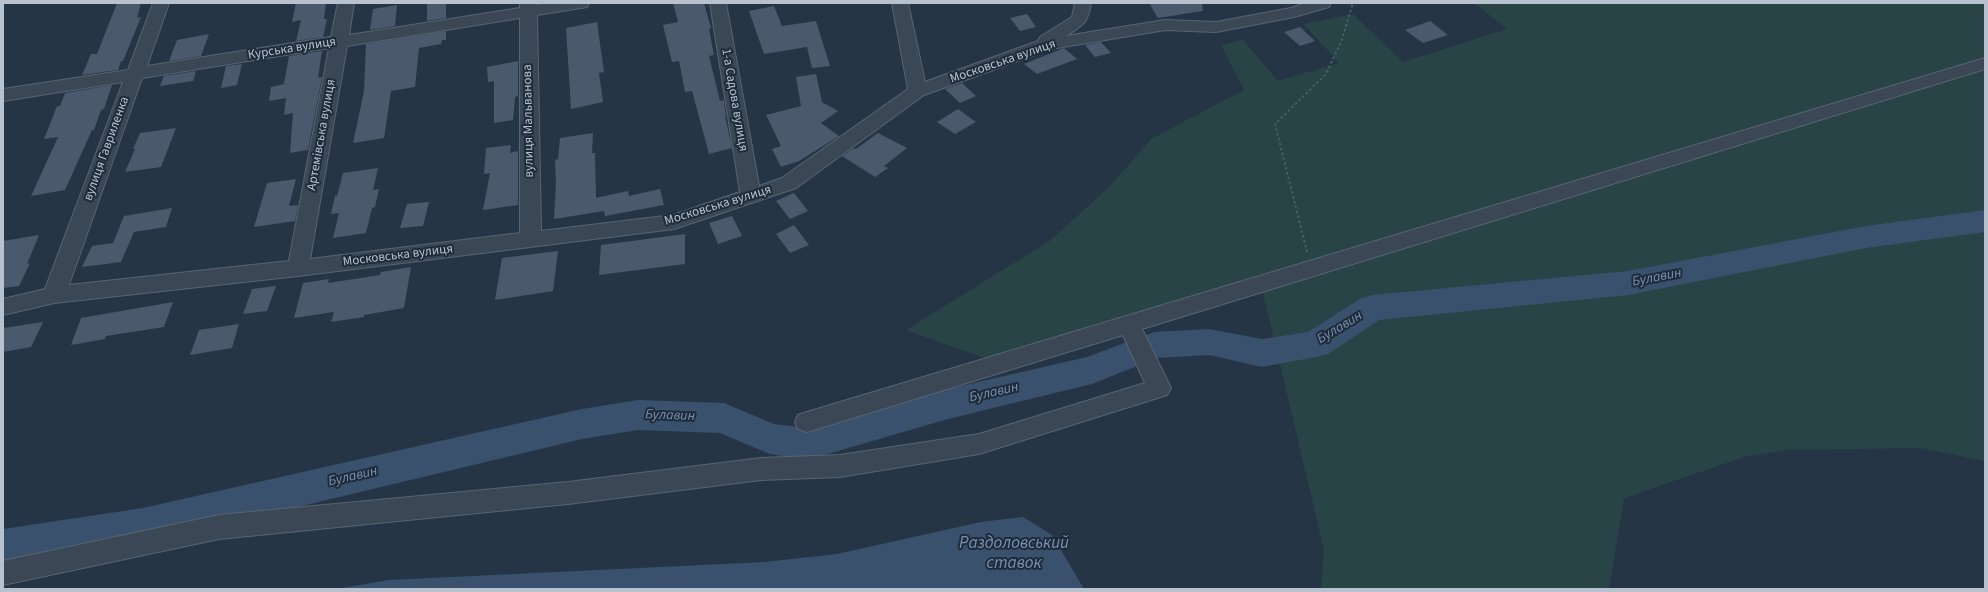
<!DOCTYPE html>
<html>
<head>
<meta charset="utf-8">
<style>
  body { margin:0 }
  #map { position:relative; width:1988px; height:592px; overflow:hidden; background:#263545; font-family:"Source Sans 3",sans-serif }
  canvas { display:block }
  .frame { position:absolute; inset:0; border:4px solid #b8c2ce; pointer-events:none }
</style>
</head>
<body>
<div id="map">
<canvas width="1988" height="592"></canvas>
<div class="frame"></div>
</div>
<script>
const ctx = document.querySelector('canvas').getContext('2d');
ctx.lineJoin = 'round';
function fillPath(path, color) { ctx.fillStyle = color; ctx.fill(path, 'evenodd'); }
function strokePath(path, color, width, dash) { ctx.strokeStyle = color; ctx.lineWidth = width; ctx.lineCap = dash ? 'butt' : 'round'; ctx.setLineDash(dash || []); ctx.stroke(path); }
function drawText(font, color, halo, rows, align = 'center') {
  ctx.font = font + ' "Source Sans 3",sans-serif'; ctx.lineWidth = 4; ctx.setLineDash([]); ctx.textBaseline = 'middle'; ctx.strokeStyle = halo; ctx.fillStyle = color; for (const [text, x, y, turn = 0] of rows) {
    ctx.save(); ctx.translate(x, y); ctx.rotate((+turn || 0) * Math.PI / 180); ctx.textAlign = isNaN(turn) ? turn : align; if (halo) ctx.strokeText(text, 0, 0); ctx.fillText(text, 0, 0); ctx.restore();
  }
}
fillPath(new Path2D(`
  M1474 3H1985V461L1921 448 1788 450 1744 457 1624 498 1609 589H1321L1324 550 1259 276 985 358 906 330 1051 240 1110 186 1151 139 1244 90 1221 45 1243 40 1278 81 1339 63 1304 24 1353 14 1403 62 1507 29Z`), '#284446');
fillPath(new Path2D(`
  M1023 517 1052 535 1084 589H336L389 580 765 562 837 554 981 522Z`), '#39516d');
fillPath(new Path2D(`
  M1985 210V232L1866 248 1628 295 1379 320 1328 354 1316 357 1262 367 1209 355 1157 358 1092 384 948 419 807 460 770 454 720 433 638 430 582 439 143 544 3 565V529L143 508 582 409 638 400 724 403 774 424 807 428 948 389 1087 357 1154 332 1209 329 1262 339 1308 332 1360 299 1372 295 1628 271 1866 226Z`), '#39516d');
fillPath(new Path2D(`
  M117 3H141L137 18 141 17 123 61H121L118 70 82 75 91 54H97Z
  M296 3H326L324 19H327L323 37 296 41 301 20 292 22Z
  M427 3H446V18L427 21Z
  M673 3H704L711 28 709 29 714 55 709 56 720 101 724 100V103L726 116H725L732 148 709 154 692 91 685 92 679 61 672 62 663 25 678 22Z
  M1149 3H1202L1203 11 1158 18Z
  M397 5 395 26 370 30 373 9Z
  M774 6 782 26 816 21 830 66 812 68 807 47 764 54 749 11Z
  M1027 14 1036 27 1020 31 1010 18Z
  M1430 21 1448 35 1423 43 1405 30Z
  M597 22 604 72 599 73 603 102 571 109 566 28Z
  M1300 27 1315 41 1300 46 1284 32Z
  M446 31V40H442L441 44 419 48 415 87 391 91 384 138 353 143 364 91 366 44Z
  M209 34 201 56 169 61 177 40Z
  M1101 42 1111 53 1095 57 1085 45Z
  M1064 48 1077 59 1037 74 1024 64Z
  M322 51 318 78 322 77 308 150 290 153 293 113 284 115 286 98 269 101 271 87 284 84 289 56Z
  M518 61V96L515 97 513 120 494 123V81L488 82 487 67Z
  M242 64 237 85 221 88 226 66Z
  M196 71 193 81 160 86 164 76Z
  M816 74 822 102 838 111 821 123 839 136 799 161 781 167 772 149 781 146 766 115 801 106 796 77Z
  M962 83 976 96 960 103 945 89Z
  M112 85 104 109 101 110 94 130H92L65 190 31 196 58 137 44 139 57 106H60L65 93Z
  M958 109 976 122 955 134 937 122Z
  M176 128 161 167 125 172 135 149H133L140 133Z
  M593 133 592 153H595L596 198 628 191 629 196 660 189 664 205 605 216 604 211 554 219 556 182 555 160 558 159 560 138Z
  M878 133 907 148 884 166 888 168 875 177 842 156 854 148 856 149Z
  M511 145 510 153 518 151V205L483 210 490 173 484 174 486 148Z
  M378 168 373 190 379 189 375 207 372 208 366 233 333 238 339 213 331 214 335 196H337L343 173Z
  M296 179 289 206 298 205 295 221 254 227 267 183Z
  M794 193 808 211 790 219 776 201Z
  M429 202 423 226 400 228 407 204Z
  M172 208 166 227 134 232 121 262 82 267 92 246 113 243 124 216Z
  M732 216 742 236 718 244 709 223Z
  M794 225 809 245 790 253 776 234Z
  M685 234V264L599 275 601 245Z
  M39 235 27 264 30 263 19 286 3 288V241Z
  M558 251 553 291 495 300 502 258Z
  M411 267 404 308 364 315V317L331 322 334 312 294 318 303 283 329 279 328 283 380 275 381 272Z
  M276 286 267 311 243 314 252 289Z
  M173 302 164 327 106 336 105 339 71 345 81 318Z
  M43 322 31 347 3 352V328Z
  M239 324 232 348 190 355 199 330Z`), '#4a596c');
const minor = new Path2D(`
  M153 3H169L147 66 331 37 338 3H354L349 35 520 8V3H536V5L549 3H589L587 7 581 8 537 15 541 231 673 215 740 192 710 3H726L759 186 782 178 908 89 892 3H908L925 82 1038 41 1040 37 1072 17 1075 3H1091C1087 25 1084 24 1066 36L1165 20 1216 22 1291 8 1306 3H1331L1329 7 1294 17 1216 32 1165 30 1051 49 924 95 796 188 674 229 298 276 54 303 3 315V299L45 289 123 82 3 101V89L128 70ZM520 18V233L310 259 347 46ZM329 48 289 261 69 285 142 78Z
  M1985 58V69L1142 329 1171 388 1167 395 979 454 840 477 761 480 568 504 219 539 3 585V561L219 515 568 482 761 458 840 455 979 434 1145 383 1123 335 807 432 798 429 795 422 798 415 807 412Z`);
strokePath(minor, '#596472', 2);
strokePath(new Path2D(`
  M1307 252 1275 124 1326 74 1341 42 1353 3`), '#476162', 2, [2.5, 2.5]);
fillPath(minor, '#3b4755');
drawText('13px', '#b8c2ce', '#1f2b3a', [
  ["Курська вулиця",292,49,-9],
  ["Московська вулиця",1003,62,-19],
  ["1-а Садова вулиця",734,100,80],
  ["вулиця Мальванова",529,121,-91],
  ["Артемівська вулиця",322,135,-80],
  ["вулиця Гавриленка",107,149,-70],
  ["Московська вулиця",718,206,-17],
  ["Московська вулиця",398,256,-7]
]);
drawText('italic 14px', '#7793b3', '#1f2b3a', [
  ["Булавин",1657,278,-11],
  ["Булавин",1340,328,-31],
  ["Булавин",994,393,-13],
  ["Булавин",670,416,2],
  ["Булавин",353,477,-13]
]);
drawText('italic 17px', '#7793b3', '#1f2b3a', [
  ["Раздоловський",1014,544],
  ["ставок",1014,564]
]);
</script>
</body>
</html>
